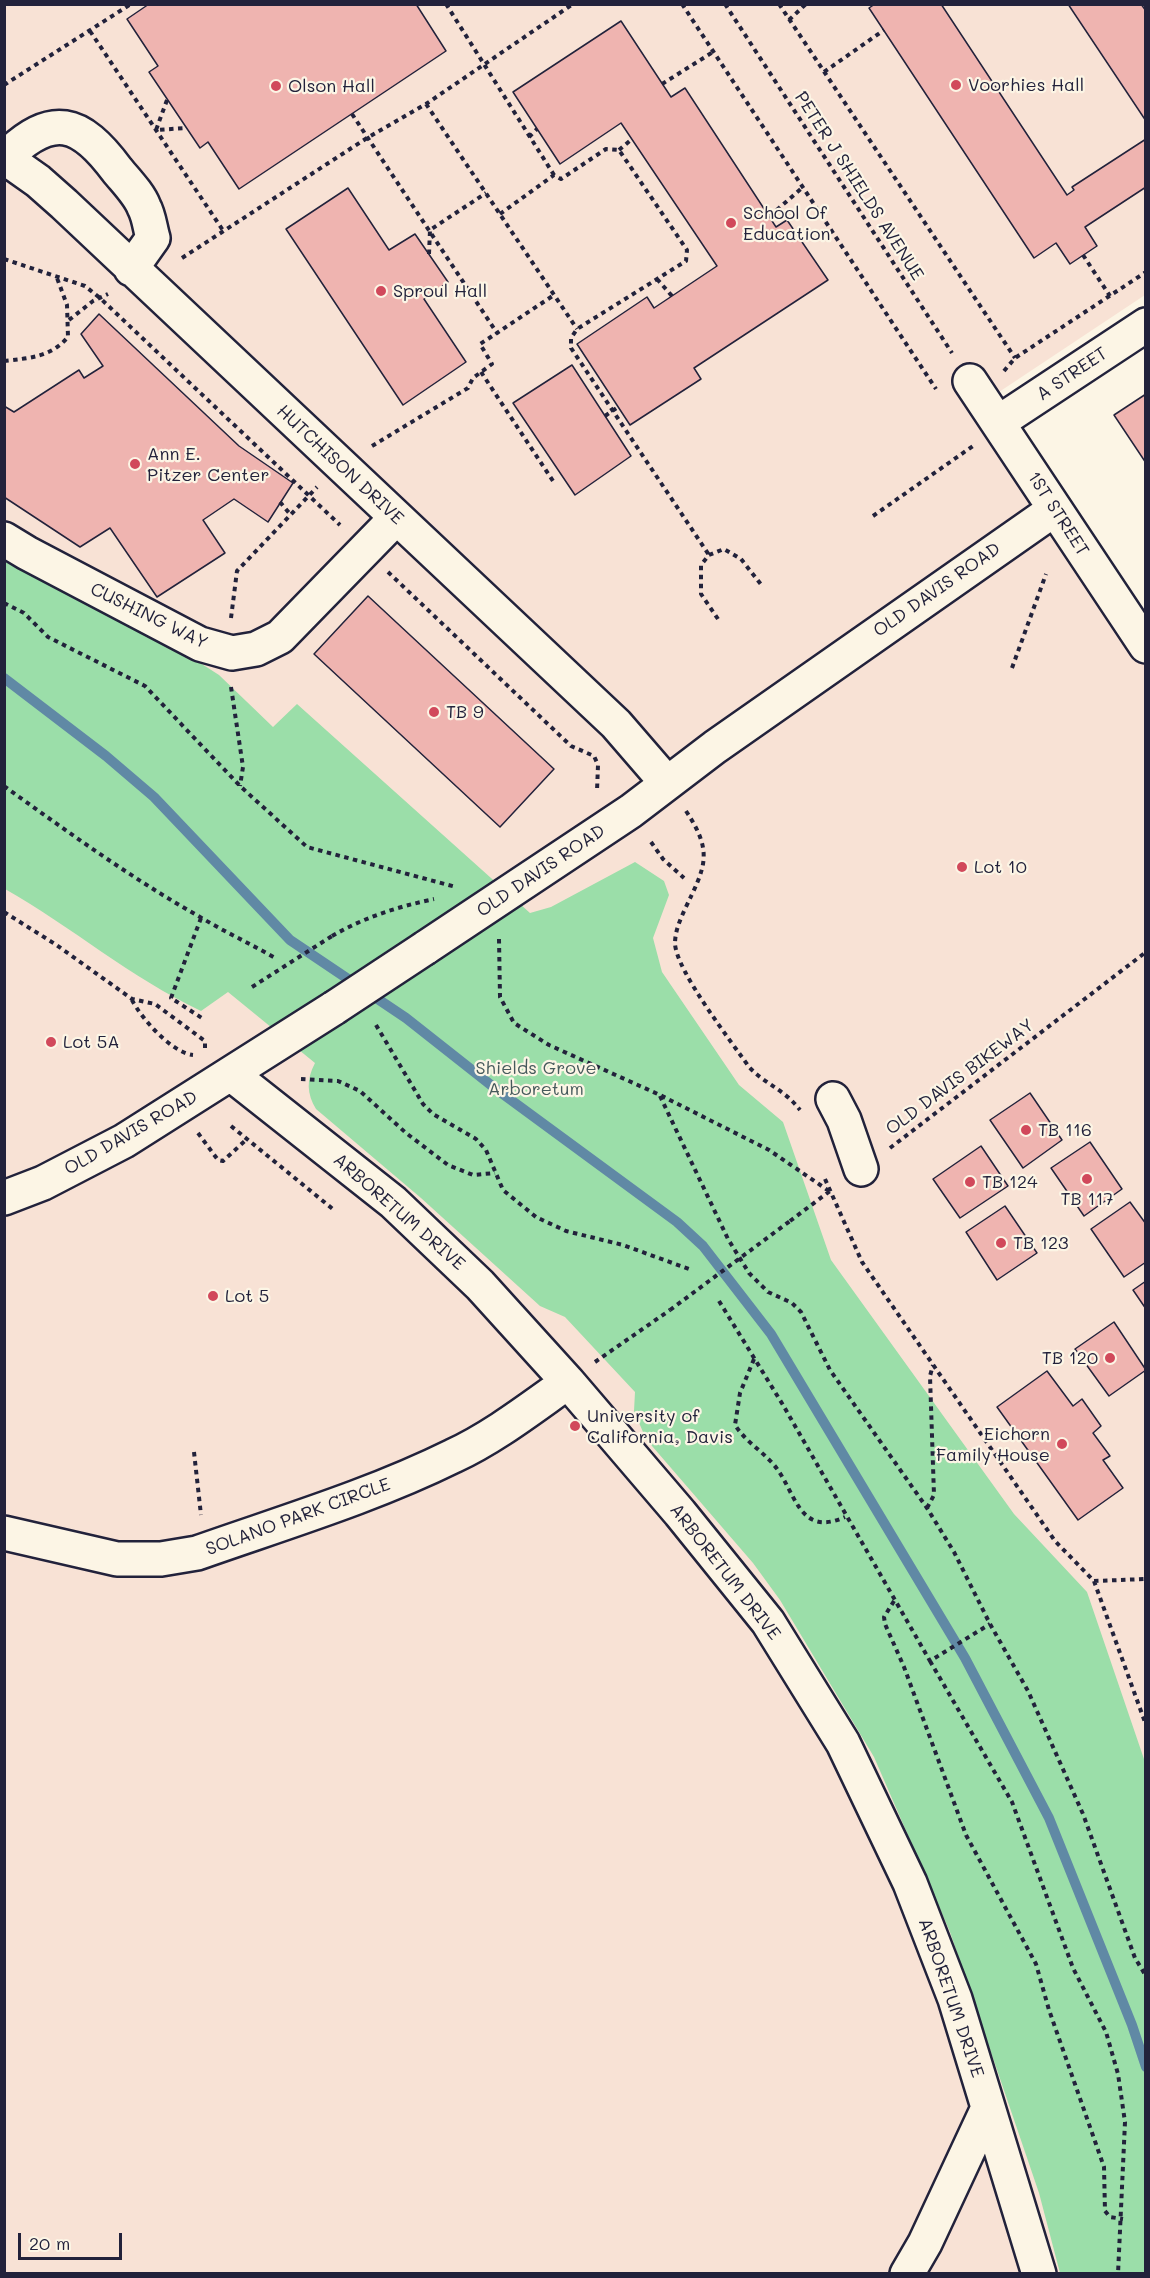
<!DOCTYPE html>
<html>
<head>
<meta charset="utf-8">
<style>
  body { margin:0 }
  #map { position:relative; width:1150px; height:2278px; overflow:hidden; background:#fcf5e5; font-family:Mali,sans-serif }
  canvas { display:block }
  .frame { position:absolute; inset:0; border:6px solid #22223b; pointer-events:none }
  .scale { position:absolute; left:18px; top:2233px; width:104px; height:27px; box-sizing:border-box; border:3px solid #22223b; border-top:0; padding-left:8px; font-size:18px; line-height:21px; white-space:nowrap; color:#22223b; -webkit-text-stroke:4px #fcf5e5; paint-order:stroke }
</style>
</head>
<body>
<div id="map">
<canvas width="1150" height="2278"></canvas>
<div class="frame"></div>
<div class="scale">20 m</div>
</div>
<script>
const ctx = document.querySelector('canvas').getContext('2d');
ctx.lineJoin = 'round';
function fillPath(path, color) { ctx.fillStyle = color; ctx.fill(path, 'evenodd'); }
function strokePath(path, color, width, dash) { ctx.strokeStyle = color; ctx.lineWidth = width; ctx.lineCap = dash ? 'butt' : 'round'; ctx.setLineDash(dash || []); ctx.stroke(path); }
function drawText(font, color, halo, rows, align = 'center') {
  ctx.font = font + ' Mali,sans-serif'; ctx.lineWidth = 4.5; ctx.setLineDash([]); ctx.textBaseline = 'middle'; ctx.strokeStyle = halo; ctx.fillStyle = color; for (const [text, x, y, turn = 0] of rows) {
    ctx.save(); ctx.translate(x, y); ctx.rotate((+turn || 0) * Math.PI / 180); ctx.textAlign = isNaN(turn) ? turn : align; if (halo) ctx.strokeText(text, 0, 0); ctx.fillText(text, 0, 0); ctx.restore();
  }
}
fillPath(new Path2D(`
  M5 5H1145V295L999 392 1145 613V2273L5 2274Z`), '#f8e2d5');
fillPath(new Path2D(`
  M4 561 194 659 219 675 273 727 297 704 530 913 551 907 635 862 664 881 669 895 653 938 662 972 739 1085 783 1122 831 1260 1014 1514 1087 1592 1145 1762V2273H1060L1039 2193 950 1932 874 1757 780 1600 753 1563 646 1439 634 1411 635 1392 565 1317 540 1306 421 1198 316 1109C307 1094 306 1080 315 1063L228 992 201 1011C131 978 72 927 5 889Z`), '#9bdea9');
strokePath(new Path2D(`
  M4 678 106 756 154 797 290 940 406 1018 496 1089 677 1222 703 1246 771 1334 965 1658 1049 1818 1132 2025 1146 2067`), '#6089a5', 10);
const building = new Path2D(`
  M149 4H416L446 51 239 189 208 142 200 148 149 72 158 66 127 19Z
  M875 4H941L1067 195 1074 190 1072 187 1146 139V187L1085 227 1097 246 1070 264 1056 243 1034 258 869 8Z
  M1068 4H1141L1146 11V121Z
  M621 21 671 97 685 88 776 227 787 220 828 280 694 368 701 379 630 425 577 344 647 297 654 308 717 266 621 123 560 164 513 92Z
  M348 188 389 250 415 234 448 282 424 299 466 362 403 405 286 229Z
  M99 314 239 446 293 483 268 522 234 499 203 520 225 553 157 597 110 528 80 547 4 497V406L14 412 79 370 84 378 103 366 81 334Z
  M572 365 631 456 575 495 513 403Z
  M1146 394V463L1114 415Z
  M368 596 554 769 500 827 314 654Z
  M1030 1093 1062 1140 1023 1168 990 1120Z
  M1090 1142 1122 1189 1084 1216 1051 1168Z
  M981 1146 1008 1186 960 1218 933 1179Z
  M1130 1202 1146 1224V1262L1124 1277 1091 1229Z
  M1005 1206 1037 1253 997 1280 966 1232Z
  M1146 1281V1309L1133 1290Z
  M1114 1322 1146 1370 1109 1396 1075 1349Z
  M1047 1371 1073 1406 1082 1399 1101 1426 1093 1433 1110 1456 1103 1460 1123 1488 1078 1520 997 1407Z`);
fillPath(building, '#efb4b0');
strokePath(building, '#22223b', 1.5);
const minor = new Path2D(`
  M4 157 38 181 64 204 616 724 667 783
  M6 157C52 112 80 120 117 170 126 181 139 194 144 207 149 216 150 228 153 238L131 269
  M970 381 1146 646
  M999 422 1146 325
  M4 539 27 553 200 644 232 653 256 649 280 637 396 518
  M425 948 631 811 715 747 1055 509
  M231 1074 393 1202 480 1285 568 1382 680 1513 768 1622 843 1743 910 1883 955 1999 1039 2274
  M833 1099 844 1120 861 1169
  M4 1198 43 1183 124 1141 334 1008
  M4 1533 117 1559H161L197 1553C282 1523 372 1496 453 1456 494 1437 531 1408 568 1382
  M907 2274 925 2243 988 2108`);
strokePath(minor, '#22223b', 38);
strokePath(new Path2D(`
  M446 4 554 175
  M682 4 936 389
  M725 4 952 353
  M779 4 1015 358
  M789 20 806 4
  M90 31 224 232
  M824 72 884 30
  M662 84 713 52
  M4 85 131 4
  M167 100 156 130 186 128
  M426 104 577 329
  M352 114 497 333 554 295
  M529 137 537 129
  M619 150 632 139
  M500 214 554 175 561 179 606 149 619 150 687 250 686 261 577 329 571 338V348L709 555
  M770 216 803 187
  M429 254 430 230 486 193
  M1083 255 1110 296
  M182 258 367 138 426 104 573 4
  M4 259 85 286 100 298 340 525
  M657 279 672 296
  M69 320 93 301 108 294
  M4 361C30 358 51 357 68 337L67 305 57 278
  M1004 371 1015 358 1146 272
  M481 372 555 484
  M605 416 618 407
  M372 446 468 388 473 378 492 364 480 344 497 333
  M280 502 290 514
  M873 516 973 446
  M388 572 571 746 594 756 598 765 597 791
  M4 603 24 613 48 637 145 686 240 786 307 847 456 887
  M231 618 237 571 317 487
  M718 619 701 594V565L709 555 724 549 741 559 763 587
  M1012 668 1046 574
  M231 687 243 767 240 786
  M4 786C68 832 131 878 200 917 225 932 251 944 277 959
  M686 811C714 853 705 867 685 909 680 920 675 931 675 944 677 972 731 1041 749 1067 766 1085 784 1089 800 1110
  M651 842 663 859 684 878
  M4 912 55 944 132 999 155 1004 205 1041V1049
  M201 918 171 998 205 1020
  M332 936C365 917 397 907 434 899
  M499 939 500 997 514 1023 549 1045 660 1095 769 1150 829 1191
  M132 1000C141 1018 172 1053 193 1055
  M376 1025 423 1104 433 1114 476 1139 486 1150 503 1190 536 1217 566 1231 623 1245 689 1269
  M301 1079 338 1081 360 1091 406 1133 448 1165 473 1175 495 1173
  M660 1096 728 1239 749 1273 768 1292 792 1303 801 1312 830 1370 927 1508 954 1552 990 1624 1028 1691 1083 1814 1135 1958 1146 1976
  M231 1126 334 1210
  M198 1133 218 1160 223 1161 247 1139
  M890 1148 1146 952
  M825 1179 862 1262 1055 1541 1094 1581 1146 1725
  M790 1221 830 1191
  M719 1301 783 1405 930 1661 990 1624
  M754 1359 740 1393 735 1425C745 1441 761 1450 774 1465 796 1491 798 1538 845 1517
  M595 1362 670 1310
  M194 1452 201 1515
  M927 1508 934 1495 930 1376 933 1365
  M1094 1581 1146 1579
  M894 1601 884 1617 885 1624 904 1667 966 1835 1036 1964 1049 2010 1104 2167 1105 2211 1110 2217 1123 2219
  M930 1661 1012 1802 1073 1968 1106 2032 1118 2074 1125 2122 1118 2274`), '#22223b', 4, [4.5, 4.5]);
strokePath(minor, '#fcf5e5', 33);
const minorBridge = new Path2D(`
  M334 1008 425 948`);
strokePath(minorBridge, '#22223b', 38, []);
strokePath(new Path2D(`
  M252 987 332 936
  M670 1310 790 1221`), '#22223b', 4, [4.5, 4.5]);
strokePath(minorBridge, '#fcf5e5', 33);
for (const [x, y, r, color] of [
  [956,85,6,"#d1495b"],
  [276,86,6,"#d1495b"],
  [731,223,6,"#d1495b"],
  [381,291,6,"#d1495b"],
  [135,464,6,"#d1495b"],
  [434,712,6,"#d1495b"],
  [962,867,6,"#d1495b"],
  [51,1042,6,"#d1495b"],
  [1026,1130,6,"#d1495b"],
  [1087,1179,6,"#d1495b"],
  [970,1182,6,"#d1495b"],
  [1001,1243,6,"#d1495b"],
  [213,1296,6,"#d1495b"],
  [1110,1358,6,"#d1495b"],
  [575,1426,6,"#d1495b"],
  [1062,1444,6,"#d1495b"]
]) { const dot = new Path2D(); dot.arc(x, y, r, 0, 2 * Math.PI); ctx.fillStyle = color; ctx.fill(dot); strokePath(dot, '#fcf5e5', 2); }
drawText('18px', '#22223b', '#fcf5e5', [
  ["Voorhies Hall",968,85],
  ["Olson Hall",288,86],
  ["School Of",743,213],
  ["Education",743,234],
  ["Sproul Hall",393,291],
  ["Ann E.",147,454],
  ["Pitzer Center",147,475],
  ["TB 9",446,712],
  ["Lot 10",974,867],
  ["Lot 5A",63,1042],
  ["TB 116",1038,1130],
  ["TB 124",982,1182],
  ["TB 117",1087,1199,"center"],
  ["TB 123",1013,1243],
  ["Lot 5",225,1296],
  ["TB 120",1098,1358,"right"],
  ["University of",587,1416],
  ["California, Davis",587,1437],
  ["Eichorn",1050,1434,"right"],
  ["Family House",1050,1455,"right"]
], 'left');
drawText('18px', '#22223b', '#fcf5e5', [
  ["PETER J SHIELDS AVENUE",859,186,57],
  ["A STREET",1072,374,-34],
  ["HUTCHISON DRIVE",340,465,43],
  ["1ST STREET",1058,514,57],
  ["OLD DAVIS ROAD",937,590,-35],
  ["CUSHING WAY",149,616,26],
  ["OLD DAVIS ROAD",541,871,-34],
  ["OLD DAVIS BIKEWAY",960,1077,-37],
  ["OLD DAVIS ROAD",131,1133,-30],
  ["ARBORETUM DRIVE",399,1212,41],
  ["SOLANO PARK CIRCLE",298,1517,-20],
  ["ARBORETUM DRIVE",725,1572,52],
  ["ARBORETUM DRIVE",951,1998,71]
]);
drawText('18px', '#465a5c', '#fcf5e5', [
  ["Shields Grove",536,1068],
  ["Arboretum",536,1089]
]);
</script>
</body>
</html>
